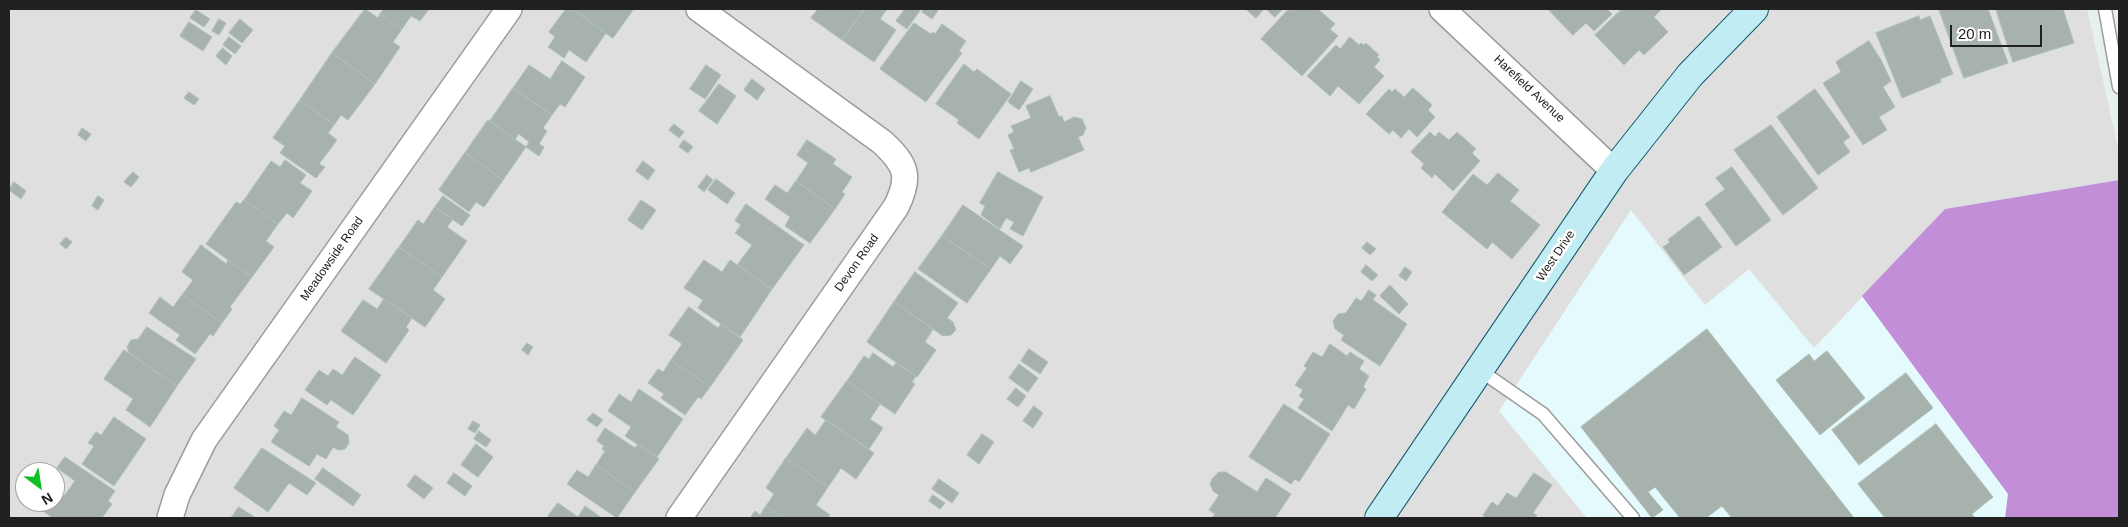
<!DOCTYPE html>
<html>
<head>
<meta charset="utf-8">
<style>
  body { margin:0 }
  #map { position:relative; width:2128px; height:527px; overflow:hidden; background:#e8f0ee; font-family:Helvetica,sans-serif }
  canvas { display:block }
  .frame { position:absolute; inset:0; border:10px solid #212121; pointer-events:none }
  .north { position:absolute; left:15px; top:462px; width:50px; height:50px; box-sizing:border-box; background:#fff; border:1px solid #a6a6a6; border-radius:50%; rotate:149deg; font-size:14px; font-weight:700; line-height:20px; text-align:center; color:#212121 }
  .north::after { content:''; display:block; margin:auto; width:18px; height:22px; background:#13bf26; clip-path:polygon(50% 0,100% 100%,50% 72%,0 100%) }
  .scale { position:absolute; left:1950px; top:25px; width:92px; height:22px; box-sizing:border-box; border:2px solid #212121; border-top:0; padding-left:6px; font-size:15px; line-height:18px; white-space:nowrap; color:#212121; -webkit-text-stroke:4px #fff; paint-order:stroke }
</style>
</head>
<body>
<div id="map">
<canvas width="2128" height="527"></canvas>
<div class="frame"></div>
<div class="north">N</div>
<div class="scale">20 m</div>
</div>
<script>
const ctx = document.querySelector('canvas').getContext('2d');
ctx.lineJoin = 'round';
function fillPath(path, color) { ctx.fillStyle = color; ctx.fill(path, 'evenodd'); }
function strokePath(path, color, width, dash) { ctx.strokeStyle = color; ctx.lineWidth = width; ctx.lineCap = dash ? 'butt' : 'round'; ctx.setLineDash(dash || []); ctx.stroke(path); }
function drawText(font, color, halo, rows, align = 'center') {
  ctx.font = font + ' Helvetica,sans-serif'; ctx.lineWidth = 5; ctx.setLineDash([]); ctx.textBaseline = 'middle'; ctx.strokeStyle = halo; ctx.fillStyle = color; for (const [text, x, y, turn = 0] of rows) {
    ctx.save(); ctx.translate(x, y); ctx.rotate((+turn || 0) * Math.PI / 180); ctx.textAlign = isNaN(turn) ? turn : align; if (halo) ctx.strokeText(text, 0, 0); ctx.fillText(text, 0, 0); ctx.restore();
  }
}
fillPath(new Path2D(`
  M9 9H2087L2119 152V518H9ZM25 472H55V502H25Z`), '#dedfde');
fillPath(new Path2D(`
  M2119 180V518H1587L1499 411 1631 210 1705 305 1749 269 1814 348 1945 209Z`), '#e5fafc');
fillPath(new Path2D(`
  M2119 180V518H2005L2008 494 1862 296 1945 209Z`), '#c38ed8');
const building = new Path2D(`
  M365 9 378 18 380 14 402 29 393 42 400 47 375 84 332 53Z
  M384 9H429L420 21 411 16 402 29 380 14Z
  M566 9H572L606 33 586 62 569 50 564 58 548 47 555 37 549 32Z
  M572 9H631L633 10 613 38Z
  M818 9H865L842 40 811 18Z
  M865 9H887L880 19 896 30 874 62 842 40Z
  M905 9H921L907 29 896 21Z
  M924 9H939L932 19 922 12Z
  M1246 9H1264L1256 18Z
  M1266 9H1283L1275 17Z
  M1289 9 1294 11 1296 9H1318L1335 24 1330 29 1338 36 1302 76 1261 39Z
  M1548 9H1607L1612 14 1594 31 1586 23 1573 35Z
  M1622 9H1662L1654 17 1668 32 1644 55 1639 50 1624 65 1595 35Z
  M1939 9H1988L2008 63 1964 78Z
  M1996 9H2063L2074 43 2013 62Z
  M196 10 210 19 204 27 190 18Z
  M1919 16 1920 20 1930 16 1953 74 1940 79 1941 82 1902 98 1876 33Z
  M219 19 226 23 219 35 212 31Z
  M240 19 253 30 242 43 229 33Z
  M189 22 212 37 203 51 180 36Z
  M914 23 931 34 933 32 935 34 942 24 966 41 959 51 962 53 926 102 880 69Z
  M229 37 241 46 235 54 223 45Z
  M1350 37 1359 45 1361 43 1364 45 1366 43 1379 55 1377 57 1380 60 1374 67 1384 76 1359 104 1338 86 1330 96 1307 76 1336 45 1340 49Z
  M1869 41 1881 60 1891 81 1883 87 1895 107 1879 117 1887 130 1863 145 1823 83 1841 72 1836 62Z
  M223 48 232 56 226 65 216 56Z
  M332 53 375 84 348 120 341 115 334 125 300 100Z
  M562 61 585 77 565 107 560 104 552 115 513 88 529 65 550 79Z
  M964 64 974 72 977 69 1011 94 979 139 957 123 959 120 936 104Z
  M706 65 721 75 705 99 690 89Z
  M752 79 765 89 757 100 744 90Z
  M1021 81 1033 89 1019 110 1008 102Z
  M719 84 736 96 717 124 699 111Z
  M513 88 552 115 543 128 547 131 539 144 544 147 539 156 526 147 529 142 519 134 515 139 490 121Z
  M1413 88 1432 105 1428 110 1435 117 1417 137 1409 129 1401 138 1393 130 1389 134 1366 114 1389 89 1392 92 1395 89 1404 97Z
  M1815 89 1850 137 1843 142 1850 152 1818 175 1777 117Z
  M189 92 199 99 194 105 184 98Z
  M1050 96 1059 117 1062 116 1064 122 1074 117 1082 119 1086 128 1083 135 1078 137 1084 150 1031 172 1029 168 1019 172 1010 150 1014 149 1008 135 1014 132 1011 126 1031 118 1026 106Z
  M300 100 334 125 328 133 337 140 319 164 325 167 316 178 280 153 285 146 273 138Z
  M488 120 526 147 503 180 465 153Z
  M674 124 684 132 679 138 669 130Z
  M1771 125 1818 188 1783 215 1734 150Z
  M82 128 91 134 86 141 78 135Z
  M1430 132 1435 137 1439 132 1449 140 1457 132 1476 149 1472 153 1480 161 1453 191 1435 174 1432 178 1421 168 1424 164 1411 152Z
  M684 140 693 147 688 153 679 147Z
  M807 140 836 159 833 164 852 177 842 192 845 194 835 209 796 181 808 163 797 155Z
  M465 153 503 180 484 207 476 202 469 212 439 190Z
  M285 160 306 175 300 183 312 191 293 218 287 213 278 224 244 200 271 161 280 167Z
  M643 161 655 170 648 180 636 171Z
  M1732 167 1771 220 1736 246 1705 204 1725 189 1716 178Z
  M133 172 139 177 131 187 124 182Z
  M998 172 1043 197 1023 236 1010 229 1014 222 1006 218 1000 229 981 215 985 206 980 203Z
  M1498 173 1519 190 1510 201 1540 225 1512 259 1492 242 1487 249 1442 212 1473 174 1487 185Z
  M707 175 713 180 704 192 698 187Z
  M716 179 735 193 727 204 708 190Z
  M796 181 835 209 810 243 785 226 790 217 765 199 775 185 787 193Z
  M14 182 26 191 21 199 9 190Z
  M98 196 104 200 98 210 92 206Z
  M443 196 470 215 462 226 435 207Z
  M244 200 278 224 266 241 274 247 252 277 206 244 236 202 240 204Z
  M641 200 656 210 642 230 628 220Z
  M746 204 804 245 772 289 737 265 752 245 735 233 741 225 735 221Z
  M963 205 1023 246 1010 264 1000 256 991 269 942 236Z
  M435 207 453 219 447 227 467 241 442 277 399 247 418 220 423 224Z
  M1699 216 1722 247 1684 275 1663 247 1670 242 1668 240Z
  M942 236 991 269 967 303 918 269Z
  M66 237 72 242 66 249 60 244Z
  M1367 242 1376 249 1370 255 1362 248Z
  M201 245 226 264 228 260 252 277 230 307 232 309 222 323 182 295 193 280 182 272Z
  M399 247 442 277 433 290 445 299 425 327 369 289Z
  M704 260 722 272 730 260 772 289 740 337 698 308 703 300 684 288Z
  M1366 265 1378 275 1372 281 1361 272Z
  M1405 267 1412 272 1406 281 1399 276Z
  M915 272 958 303 947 318 953 322 956 330 951 335 943 336 894 302Z
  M1390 285 1408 304 1399 314 1380 296Z
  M1369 290 1376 295 1373 300 1407 324 1380 366 1341 340 1344 335 1335 329 1333 321 1338 314 1346 313 1356 298 1361 301Z
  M182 295 222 323 213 336 210 334 195 354 176 340 180 335 149 313 160 297 173 307Z
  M384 299 412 318 406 327 409 330 386 363 341 331 363 300 377 309Z
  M894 302 933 329 925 342 936 350 917 377 867 342Z
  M689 307 718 328 721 324 743 340 710 387 671 360 682 344 669 335Z
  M147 327 196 359 177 386 129 353 127 347 131 340 138 339Z
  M1707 329 1854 518H1732L1722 506 1706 518H1680L1655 487 1648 492 1663 510 1652 518 1581 427Z
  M527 343 533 347 528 355 522 350Z
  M1330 344 1347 356 1350 352 1364 361 1359 369 1369 376 1363 387 1366 389 1354 409 1348 405 1332 431 1298 408 1304 399 1299 396 1303 390 1295 385 1307 368 1304 366 1313 352 1322 357Z
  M1029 349 1048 362 1040 374 1021 361Z
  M124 350 177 386 150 427 126 410 133 399 104 379Z
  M1827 351 1865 398 1820 435 1776 380 1809 354 1814 361Z
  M873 353 893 367 896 363 916 376 912 382 915 384 895 414 847 381 864 356 869 359Z
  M355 357 381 375 353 415 331 400 327 405 305 390 319 370 328 376 333 369 342 375Z
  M671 360 710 387 701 399 698 397 685 415 661 398 664 394 648 383 658 369 663 372Z
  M1019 364 1038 378 1028 392 1009 378Z
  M1906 373 1933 408 1859 465 1832 430Z
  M847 381 880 404 870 419 883 428 869 449 821 417Z
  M1016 388 1026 396 1018 407 1007 399Z
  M639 389 683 419 657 457 625 436 631 427 608 411 619 394 631 402Z
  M302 398 339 422 336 427 348 435 349 443 345 449 338 450 333 447 326 459 317 454 309 466 271 442 279 430 274 426 284 411 291 415Z
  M1284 404 1330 434 1299 482 1295 479 1291 484 1249 457Z
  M1034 406 1043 413 1033 428 1023 421Z
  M593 413 603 420 597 427 587 420Z
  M114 417 146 439 114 486 82 464 94 446 88 443 96 432 101 435Z
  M826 420 874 453 856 479 841 468 828 487 786 458 807 428 815 435Z
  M473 421 480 425 475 433 468 429Z
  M1936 424 1993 497 1972 514 1975 518H1885L1858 484Z
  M605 428 635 448 638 444 659 459 635 492 596 465 605 451 602 449 604 446 597 441Z
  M479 431 491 440 486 447 474 439Z
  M982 434 994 442 979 464 967 455Z
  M476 444 493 457 478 477 461 465Z
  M262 448 316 483 307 495 289 483 268 512 234 488Z
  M65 457 115 491 108 501 112 504 102 518H53L36 506 39 502H55V490L64 496 75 481 57 468Z
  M786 458 828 487 816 505 830 515 828 518H783L766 506 774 494 766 488Z
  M596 465 635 492 617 518 567 484 577 470 588 477Z
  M323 468 361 495 353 506 315 479Z
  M1219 472H1226L1257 492 1266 478 1291 494 1275 518H1212L1215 514 1209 510 1219 495 1213 491 1210 484 1212 479Z
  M454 473 472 486 465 496 447 483Z
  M1534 473 1552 485 1533 513 1537 515 1535 518H1485L1483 515 1492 502 1498 506 1507 493 1516 498Z
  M415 475 433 488 424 499 407 486Z
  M939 479 959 493 952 503 932 489Z
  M933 495 945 503 940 509 929 501Z
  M558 503 578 517 585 506 602 518H551L548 516Z
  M766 506 783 518H750L755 511 760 515Z
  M239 507 256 518H231Z`);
fillPath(building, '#a7b2ad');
strokePath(building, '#acc1b7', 1);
const lane = new Path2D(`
  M2105 9 2119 87
  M1478 369 1543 414 1633 518`);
const street = new Path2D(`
  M1442 9 1614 171
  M170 518 177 495 204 440 509 9
  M679 518 896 207C911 177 907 165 882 142L699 9`);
const secondary = new Path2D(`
  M1379 518 1614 171 1690 75 1754 9`);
strokePath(lane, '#9b9b9b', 15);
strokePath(street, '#9b9b9b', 28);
strokePath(secondary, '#0f5b70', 30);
strokePath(lane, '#fff', 12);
strokePath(street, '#fff', 25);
strokePath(secondary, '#c2ecf4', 28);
drawText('12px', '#212121', '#fff', [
  ["Harefield Avenue",1529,89,43],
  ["West Drive",1556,256,-56],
  ["Meadowside Road",332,259,-55],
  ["Devon Road",857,263,-55]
]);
</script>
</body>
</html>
